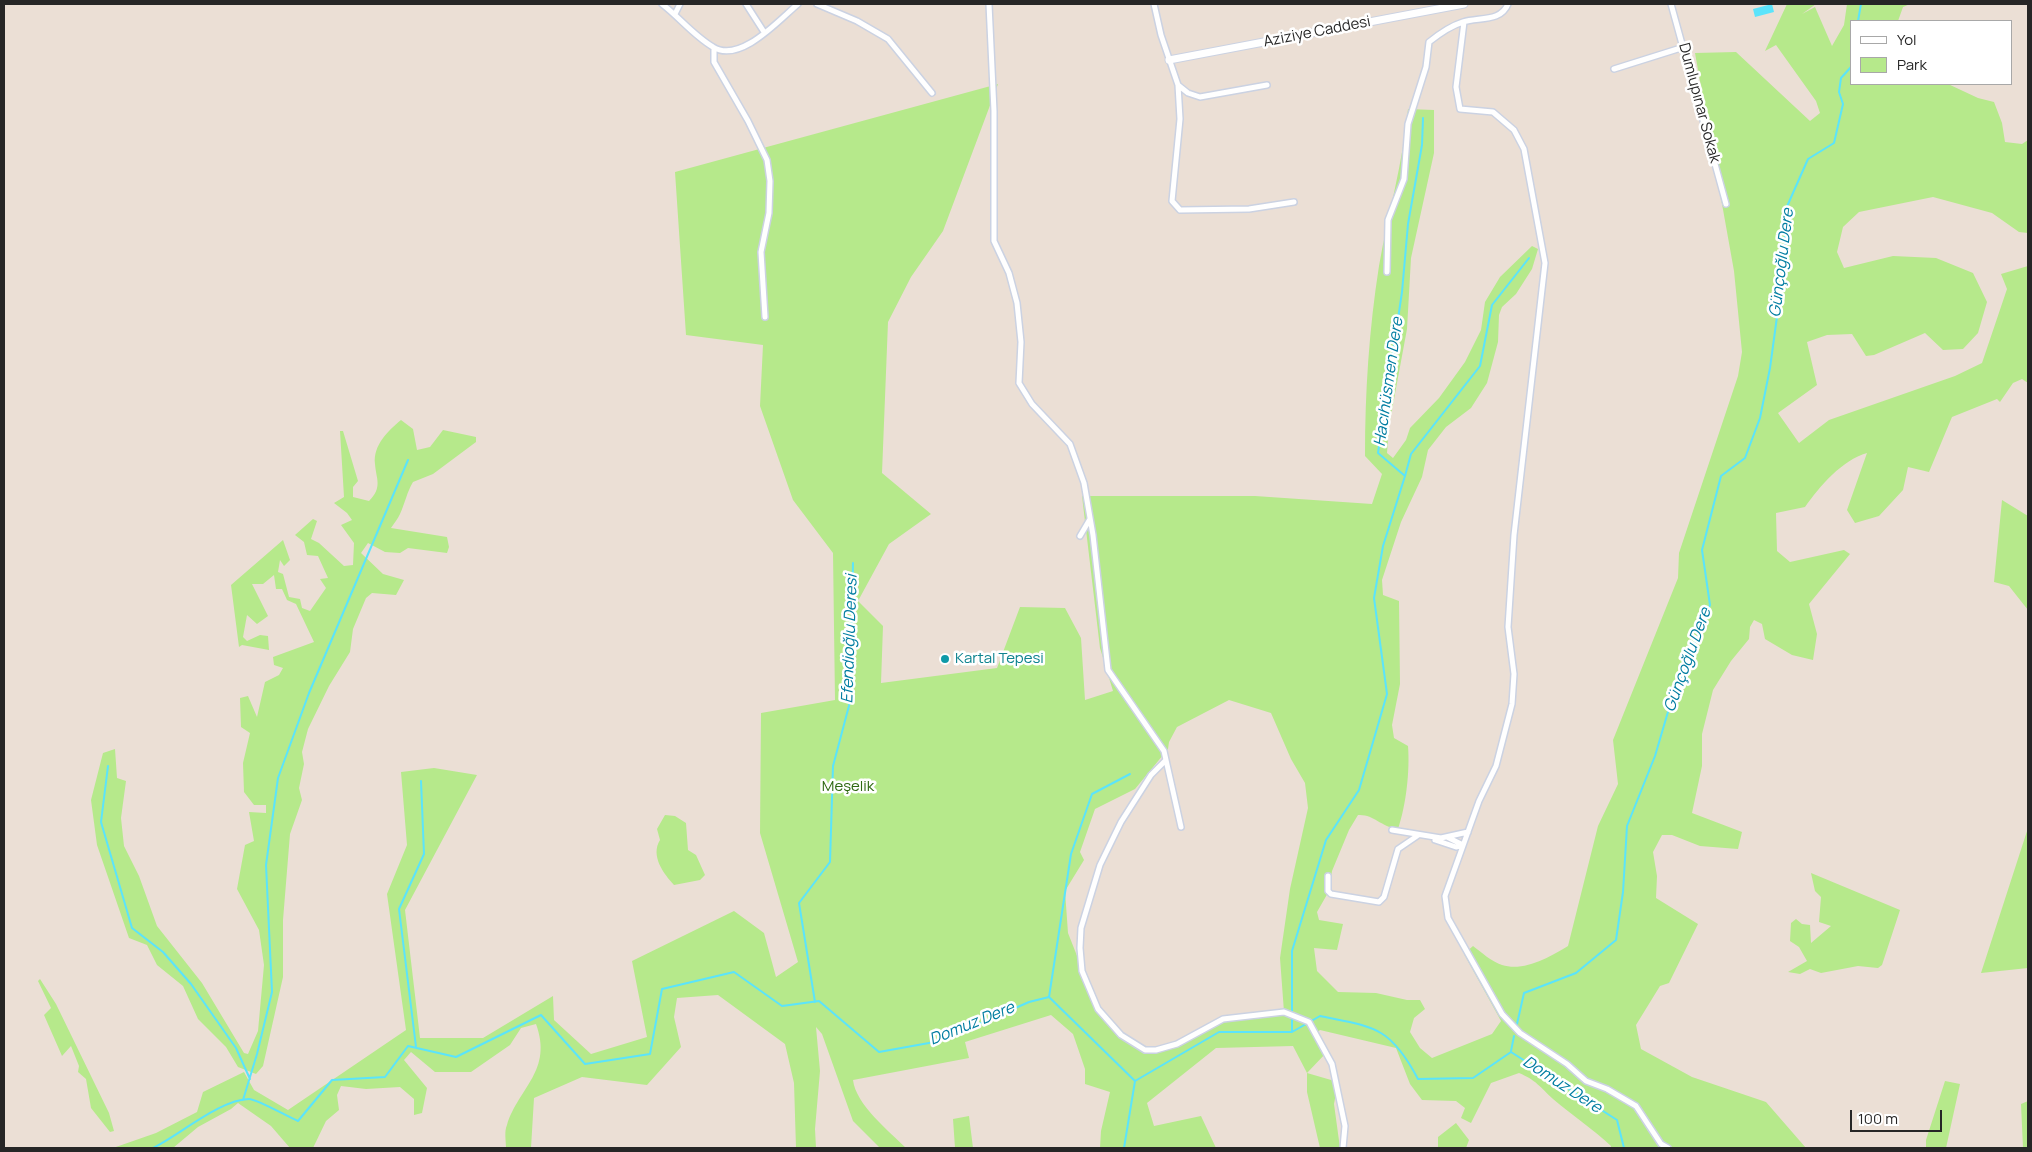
<!DOCTYPE html>
<html>
<head>
<meta charset="utf-8">
<style>
  body { margin:0 }
  #map { position:relative; width:2032px; height:1152px; overflow:hidden; background:#ebdfd5; font-family:Manrope,sans-serif }
  canvas { display:block }
  .frame { position:absolute; inset:0; border:5px solid #262626; pointer-events:none }
  .legend { position:absolute; left:1850px; top:20px; width:162px; height:65px; box-sizing:border-box; background:#fff; border:1px solid #a8a8a8; margin:0; padding:6px 9px; list-style:none; font-size:15px; color:#262626 }
  .legend li { display:flex; align-items:center; gap:10px; height:25px }
  .legend b { width:25px; border:1px solid #a8a8a8 }
  .scale { position:absolute; left:1850px; top:1110px; width:92px; height:22px; box-sizing:border-box; border:2px solid #262626; border-top:0; padding-left:6px; font-size:15px; line-height:18px; white-space:nowrap; color:#262626; -webkit-text-stroke:4px #fff; paint-order:stroke }
</style>
</head>
<body>
<div id="map">
<canvas width="2032" height="1152"></canvas>
<div class="frame"></div>
<ul class="legend">
<li><b style="height:6px;background:#fff"></b>Yol</li>
<li><b style="height:14px;background:#b6e98b"></b>Park</li>
</ul>
<div class="scale">100 m</div>
</div>
<script>
const ctx = document.querySelector('canvas').getContext('2d');
ctx.lineJoin = 'round';
function fillPath(path, color) { ctx.fillStyle = color; ctx.fill(path, 'evenodd'); }
function strokePath(path, color, width, dash) { ctx.strokeStyle = color; ctx.lineWidth = width; ctx.lineCap = dash ? 'butt' : 'round'; ctx.setLineDash(dash || []); ctx.stroke(path); }
function drawText(font, color, halo, rows, align = 'center') {
  ctx.font = font + ' Manrope,sans-serif'; ctx.lineWidth = 5; ctx.setLineDash([]); ctx.textBaseline = 'middle'; ctx.strokeStyle = halo; ctx.fillStyle = color; for (const [text, x, y, turn = 0] of rows) {
    ctx.save(); ctx.translate(x, y); ctx.rotate((+turn || 0) * Math.PI / 180); ctx.textAlign = isNaN(turn) ? turn : align; if (halo) ctx.strokeText(text, 0, 0); ctx.fillText(text, 0, 0); ctx.restore();
  }
}
fillPath(new Path2D(`
  M1787 4H1816L1802 14 1815 7 1832 46 1844 25 1847 4H1910L1903 7 1898 21H1851V84H1948L1978 98 1994 102 2002 123 2005 142 2022 144 2028 140V233L2019 232 1992 213 1933 197 1859 212 1843 227 1837 252 1844 268 1893 256 1936 258 1973 273 1987 302 1978 333 1963 349 1943 350 1925 333 1874 355 1866 356 1852 334 1827 335 1807 342 1817 385 1778 413 1799 443 1829 420 1955 376 1982 363 2007 289 2001 274 2028 266V383L2022 379 2013 383 2000 402 1997 399 1952 417 1929 472 1908 467 1903 490 1879 516 1855 523 1847 510 1867 453C1842 460 1820 486 1805 507L1776 513 1777 551 1790 562 1844 550 1850 554 1809 604 1817 634 1813 660 1792 655 1765 639 1762 624 1754 620 1750 627 1749 639 1731 661 1713 690 1702 734V766L1692 813 1742 832 1738 849 1700 846 1672 835H1662L1653 852 1657 876 1656 898 1698 924 1669 983 1660 986 1636 1025 1641 1049 1692 1077 1766 1102 1806 1148H1611V1146C1593 1129 1572 1115 1553 1099 1540 1087 1536 1080 1519 1073L1491 1083 1471 1123 1461 1118 1465 1108 1456 1101 1422 1100 1410 1084 1396 1048 1320 1030 1315 1034 1326 1053 1307 1073 1338 1082 1334 1104 1340 1148H1320L1307 1092V1073L1293 1046 1216 1048 1147 1103 1154 1126 1201 1116 1216 1148H1100L1101 1131 1110 1092 1085 1084V1069L1073 1034 1051 1015 965 1042 969 1058 853 1080C856 1105 889 1131 906 1148H880L853 1121 822 1034 816 1027 820 1071 815 1129 816 1148H796L794 1083 785 1044 718 995 677 998 674 1017 681 1047 647 1085 582 1077 534 1098 531 1148H506C506 1141 504 1131 507 1125 519 1087 553 1071 536 1024L521 1028 510 1045 471 1072H435L411 1052 404 1060 427 1088 422 1113 414 1115V1099L400 1087 366 1089 341 1086 337 1095 339 1110 326 1121 313 1148H290L271 1126 238 1103 231 1109 198 1127 173 1148H113L156 1133 197 1112 203 1092 244 1072 254 1090 288 1110 406 1030 387 894 407 845 401 772 434 768 477 775 405 910 420 1038H483L553 996 554 1020 591 1054 647 1037 632 961 734 911 764 933 776 977 798 962 760 833 761 713 835 700 833 553 793 500 760 406 763 345 686 335 675 172 998 84 943 231 911 277 888 322 882 473 931 514 889 544 858 601 883 626 881 683 997 668 1020 607 1065 608 1081 638 1085 700 1113 691 1100 648 1082 496H1255L1372 504 1382 474 1365 456C1365 393 1369 329 1379 266 1388 213 1403 163 1408 109L1434 110V153L1411 258 1407 329 1389 426 1387 453 1393 458 1406 440 1410 428 1439 398 1465 362 1481 330 1485 302 1500 277 1532 246 1538 249 1532 269 1516 294 1502 307 1499 315 1498 342 1487 383 1471 408 1446 427 1428 450 1422 477 1401 522 1382 580 1383 595 1399 601 1400 684 1392 725 1394 738 1408 746C1410 771 1406 806 1398 829 1379 826 1374 814 1358 815L1349 830 1332 871 1329 891 1317 912 1319 920 1343 924 1337 950 1314 948 1317 971 1338 992 1376 993 1407 1000H1420L1425 1009 1414 1018 1410 1032 1420 1048 1432 1058 1492 1034 1501 1021 1464 954 1473 946C1481 952 1492 962 1502 965 1524 972 1550 957 1568 946L1598 826 1618 784 1613 740 1678 578 1679 553 1738 376 1742 352 1734 271 1695 53 1736 52 1810 121 1820 113 1816 101 1776 45 1765 51ZM1229 700 1271 713 1291 759 1305 783 1308 808 1290 889 1280 958 1284 1012 1223 1019 1177 1044 1145 1050 1121 1035 1098 1009 1068 933 1065 891 1084 860 1080 852 1095 809 1135 789 1168 749 1169 742 1177 727Z
  M401 420 413 429 417 450 430 447 443 430 476 437V442L433 474 413 482C407 492 405 503 400 514 398 519 394 523 391 528L447 537 449 547 447 553 408 548 400 553 385 552 368 543 361 553 383 574 404 580 396 595 372 593 366 598 353 629 350 652 329 686 308 729 302 752 304 764 299 788 302 800 290 834 283 920V977L263 1066 256 1074 238 1067 226 1047 198 1019 183 986 157 965 147 945 129 938 97 845 91 800 103 753 115 749 117 778 126 781 121 818 124 846 139 876 157 926 202 983 244 1053 248 1054 258 1031 264 965 259 930 237 889 245 845 254 841 249 812 266 813V805H254L244 792 243 763 250 733 241 727 240 698 248 696 257 717 265 682 279 675 283 668 274 665 273 657 314 642 296 604 287 600 282 589H276L274 575 263 584H252L268 616 257 624 247 615 243 637 247 641 260 635 268 636 269 650 242 645 239 647 231 585 283 540 290 560 284 566 280 560 278 572 283 574 289 597 300 599 302 608 310 611 326 588 320 579 328 578 318 556 307 555 304 542 295 535 313 519 317 521 311 539 319 543 344 566 353 565 354 543 341 525 352 520 347 513 334 503 344 497 340 431H343L358 481 353 487V497L369 501C383 487 376 479 375 464 373 445 388 431 401 420Z
  M2002 500 2028 516V610L2009 586 1994 582Z
  M665 815 675 816 686 823 688 850 696 855 705 875 700 880 674 885C664 874 650 856 660 840L657 829Z
  M2028 828V968L1981 973Z
  M1811 873 1900 910 1882 965 1878 968 1858 966 1821 973 1810 969 1800 974 1788 972 1807 961 1799 947 1790 941 1791 923 1796 919 1802 924 1810 925 1811 943 1831 926 1819 922 1821 897 1815 891Z
  M40 979 56 1004 109 1113 114 1131 110 1132 91 1108 86 1079 78 1072 79 1066 71 1046 62 1056 44 1015 51 1008 38 981Z
  M1945 1081 1960 1084 1946 1148H1926V1140Z
  M2028 1101V1148H2023L2021 1104Z
  M969 1116 973 1148H955L953 1119Z
  M1456 1123 1469 1140 1466 1148H1438V1137Z`), '#b6e98b');
fillPath(new Path2D(`
  M1772 4 1774 12 1755 17 1753 9Z`), '#5be4fb');
strokePath(new Path2D(`
  M1858 21 1861 4
  M1405 476 1411 454 1480 366 1492 305 1529 258
  M108 766 101 822 132 928 163 952 191 984 236 1048 250 1079
  M1049 997 1071 854 1092 794 1130 774
  M815 1002 799 903 830 862 833 766 850 702 853 563
  M1517 1024 1524 993 1576 973 1616 940 1623 892 1627 826 1655 756 1670 705 1710 605 1702 550 1721 476 1745 458 1760 418 1770 368 1785 258V211L1808 159 1834 143 1843 104 1839 92 1841 78 1851 67
  M1292 1032V951L1326 840 1359 790 1387 694 1374 598 1383 546 1405 476 1378 453 1402 292 1408 224 1422 145 1423 118
  M416 1047 399 909 424 854 421 781
  M1511 1051 1514 1036
  M243 1100 257 1054 272 992 266 865 278 778 309 693 408 460
  M153 1148C178 1136 221 1099 249 1099 257 1099 288 1117 298 1121L332 1080 385 1077 408 1046 456 1057 541 1015 585 1064 650 1054 662 989 734 972 782 1006 819 1001 879 1052 940 1041 1029 1002 1049 997 1135 1081 1219 1032H1292L1320 1016C1374 1027 1390 1026 1418 1079L1473 1078 1511 1052 1617 1120 1624 1148
  M1124 1148 1135 1081`), '#5be4fb', 2);
const street = new Path2D(`
  M662 4C679 17 694 36 713 47 740 64 779 20 798 4
  M746 4 764 32
  M817 4 857 21 888 39 932 93
  M989 4 994 111V241L1009 273 1017 303 1021 342 1019 383 1032 404 1070 444 1084 483 1093 535 1108 670 1164 751 1181 827
  M1154 4 1161 35 1178 85 1188 93 1200 97 1267 85
  M1671 4 1726 204
  M675 14 680 4
  M1464 22 1456 87 1460 109 1493 112 1514 130 1524 149 1545 263 1514 535 1508 627 1514 674 1512 704 1496 766 1479 801 1445 896 1448 918 1502 1014 1520 1033 1567 1064 1586 1081 1607 1089 1636 1106 1661 1144 1668 1148
  M714 48V62L748 121 767 160 770 181 769 213 761 252 765 317
  M1614 69 1684 47
  M1178 85 1180 119 1172 201 1180 210 1249 209 1294 202
  M1387 272 1388 220 1404 179 1408 124 1426 67 1429 42C1439 34 1450 26 1463 22 1479 17 1501 22 1508 4
  M1080 536 1090 519
  M1166 760 1151 775 1121 822 1100 865 1081 928 1080 948 1082 971 1098 1009 1121 1035 1145 1050H1156L1177 1044 1223 1019 1284 1012 1309 1022 1332 1064 1345 1126 1343 1148
  M1392 830 1441 838 1468 832
  M1447 837 1463 845
  M1435 840 1456 847 1463 845
  M1328 876V891L1331 894 1379 902 1384 897 1398 849 1417 836`);
const secondary = new Path2D(`
  M1169 60 1464 4`);
strokePath(street, '#cbd2e2', 8);
strokePath(secondary, '#cbd2e2', 9);
strokePath(street, '#fff', 5);
strokePath(secondary, '#fff', 7);
for (const [x, y, r, color] of [
  [945,659,5,"#0f9aa8"]
]) { const dot = new Path2D(); dot.arc(x, y, r, 0, 2 * Math.PI); ctx.fillStyle = color; ctx.fill(dot); strokePath(dot, '#fff', 2); }
drawText('15px', '#262626', '#fff', [
  ["Aziziye Caddesi",1317,32,-11],
  ["Dumlupınar Sokak",1699,103,75]
]);
drawText('15px', '#0d838f', '#fff', [
  ["Kartal Tepesi",955,659]
], 'left');
drawText('15px', '#2e6911', '#fff', [
  ["Meşelik",848,787]
]);
drawText('italic 16px', '#007da1', '#fff', [
  ["Günçoğlu Dere",1782,263,-83],
  ["Hacıhüsmen Dere",1389,382,-82],
  ["Efendioğlu Deresi",850,639,-88],
  ["Günçoğlu Dere",1688,660,-70],
  ["Domuz Dere",972,1024,-22],
  ["Domuz Dere",1562,1085,33]
]);
</script>
</body>
</html>
